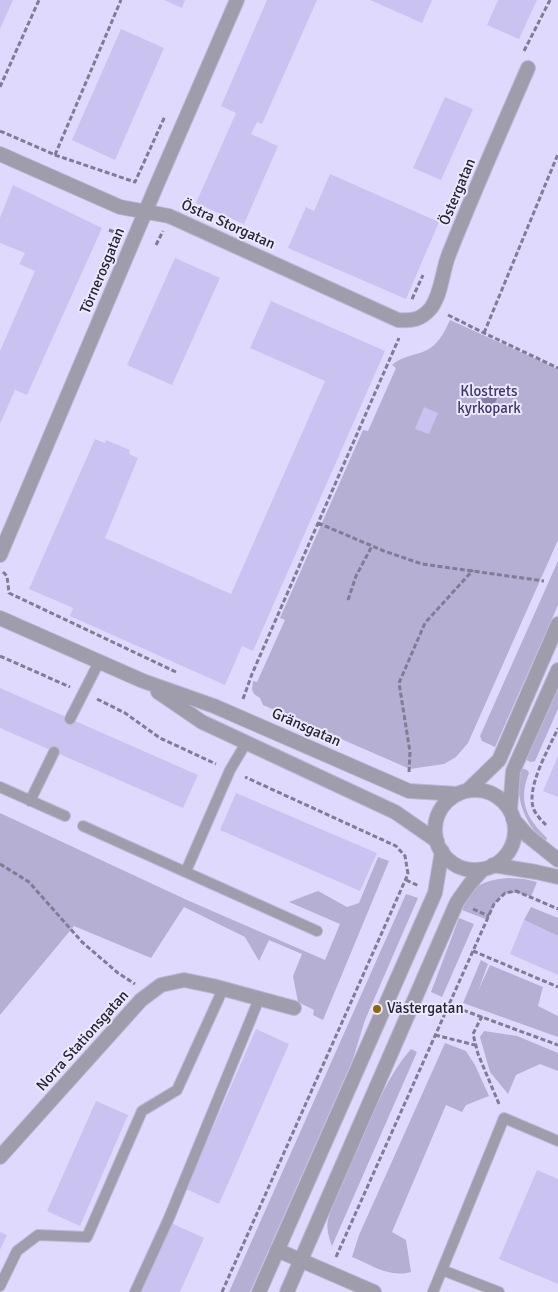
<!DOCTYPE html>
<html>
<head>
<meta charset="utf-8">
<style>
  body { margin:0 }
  canvas { display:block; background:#dfdafd }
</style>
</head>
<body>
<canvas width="558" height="1292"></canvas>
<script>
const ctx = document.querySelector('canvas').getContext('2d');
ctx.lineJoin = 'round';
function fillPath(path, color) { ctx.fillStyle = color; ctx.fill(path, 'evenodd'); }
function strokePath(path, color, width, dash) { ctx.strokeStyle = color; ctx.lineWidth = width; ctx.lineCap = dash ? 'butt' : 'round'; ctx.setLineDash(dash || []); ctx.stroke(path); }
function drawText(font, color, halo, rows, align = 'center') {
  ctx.font = font + ' Signika,sans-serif'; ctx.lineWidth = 4; ctx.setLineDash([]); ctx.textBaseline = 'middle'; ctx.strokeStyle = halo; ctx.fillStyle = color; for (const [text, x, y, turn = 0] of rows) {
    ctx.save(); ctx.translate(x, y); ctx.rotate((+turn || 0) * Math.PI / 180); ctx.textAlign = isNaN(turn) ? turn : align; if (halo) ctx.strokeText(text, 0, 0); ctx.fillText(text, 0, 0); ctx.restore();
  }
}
fillPath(new Path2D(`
  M450 320 558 369V540L468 743 456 757 444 764 410 769 263 705 260 698 254 694 252 690 253 681 257 682 285 620 280 618 363 430 368 431 396 368 392 365C402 356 413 356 425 351 438 345 444 333 450 320Z
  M558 561V605L495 747 482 741 480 736Z
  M558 680V709L535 761 531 762 524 759Z
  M521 768 527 770 529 773C518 801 526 818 547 838L545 844C525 823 513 796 521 768Z
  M0 813 187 900 325 960 340 924 289 902 318 891 347 907 359 903 378 857 389 861 323 1020 313 1015 314 1010 298 1002 293 976 302 954 269 940 259 961 245 937 184 907 151 958 74 926 0 1015Z
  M508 878 524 879 537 882 531 897C504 887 497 895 488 920L462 910C471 886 483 880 508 878Z
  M406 894 418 898 365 1020 353 1059 250 1292H229Z
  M531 907 558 918V936L524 920Z
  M459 918 474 924 442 997 431 992Z
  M481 960 488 964 478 991 490 965 543 987 538 1006 558 1016V1037L463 1003Z
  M484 1031 517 1036 558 1053V1071L540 1064 516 1075 508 1094 490 1072 480 1037Z
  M445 1043 466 1051 475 1065 489 1096 466 1105 462 1112 446 1105 392 1232 406 1240 411 1272C388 1278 372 1265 352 1257L359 1235Z
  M411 1049 417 1052 332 1246C329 1238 326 1228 328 1220 334 1194 348 1170 359 1146 374 1112 386 1078 411 1049Z`), '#b4afd3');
fillPath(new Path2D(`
  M0 0H13L0 29Z
  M164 0H185L182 8Z
  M267 0H317L262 124 257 122 251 134 278 146 244 224 196 203 236 113 221 106Z
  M370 0H432L422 23Z
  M498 0H537L519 39 487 25Z
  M121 29 164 48 115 160 72 140Z
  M445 97 473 109 441 180 413 168Z
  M330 174 439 222 406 299 288 248 306 207 314 211Z
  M13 185 102 228 27 395 15 390 0 424V351L35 271 19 264 25 253 0 243V218Z
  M175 258 220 278 172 385 127 365Z
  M271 301 385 351 253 651 242 646 225 685 70 616 73 608 29 589 95 439 105 443 106 440 130 450 129 454 138 458 105 538 231 594 325 381 250 348Z
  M424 407 438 413 429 434 415 429Z
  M0 688 198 775 183 808 0 728Z
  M558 756V797L543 791Z
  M236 793 377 853 360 891 220 830Z
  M524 920 558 936V975L510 954Z
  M256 1029 289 1044 219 1204 186 1189Z
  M96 1101 128 1115 80 1226 47 1211Z
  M537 1170 558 1179V1284L499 1259Z
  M171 1223 204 1238 180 1292H141Z
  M0 1232 7 1235 0 1250Z`), '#cac2f1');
const service = new Path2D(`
  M70 719 99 662
  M0 787 65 816
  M30 801 54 752
  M83 826 317 931
  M186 871 230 770 246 743
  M442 1270 499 1292
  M0 1286 17 1251 38 1235 87 1237 142 1111 177 1090 223 989
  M135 1292 169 1218 259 999
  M433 1292 504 1118 558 1141`);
const minor = new Path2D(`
  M0 154 120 207 169 216 398 320C412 321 421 320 431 308 442 293 442 271 449 254 474 191 501 130 528 68
  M0 555 155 189 237 0
  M0 618 143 681 214 706 409 791 458 794
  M158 692 202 722 395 812 437 841
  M513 819 528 836 558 860
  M493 865 536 872 558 877
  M0 1157 141 1000 161 985 184 980 213 986 294 1008
  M277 1250 374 1292`);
const tertiary = new Path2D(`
  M435 830a40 40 0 1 1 80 0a40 40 0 1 1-80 0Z
  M467 791 499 760 558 624
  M510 810 513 771 558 670
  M259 1292 435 893 442 851
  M287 1292 457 902 469 885 483 869`);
strokePath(service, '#beb9d8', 12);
strokePath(minor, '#beb9d8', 16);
strokePath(tertiary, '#beb9d8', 16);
strokePath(new Path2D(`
  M524 51 550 0
  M0 87 39 0
  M0 131 55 155 135 182 165 116
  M55 155 121 0
  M109 230 117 233
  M156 245 163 231
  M412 299 423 275
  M448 315 484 333 558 368
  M484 333 558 154
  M318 523 384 551 422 564 544 581
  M3 572 7 576 9 593 176 672
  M348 600 356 576 372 546
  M0 656 70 687
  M97 699 125 713 160 738 216 764
  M243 699 252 674 399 338
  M409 772 410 752 399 683 425 623 473 570
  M546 825C542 821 537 816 534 810 525 788 549 749 558 728
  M0 864 29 882 82 942 118 973 135 984
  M406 880 419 886
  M473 909 489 916
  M473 951 558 987
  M449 1005 558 1045
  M482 1016 473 1034 478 1054 499 1104
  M435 1035 475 1045
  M336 1257 494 904 505 893 516 891 558 909
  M222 1292 408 874 405 856 396 846 245 777`), '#7f7c94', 3, [5, 2.5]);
strokePath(service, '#9f9dac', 10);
strokePath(minor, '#9f9dac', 14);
strokePath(tertiary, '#9f9dac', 14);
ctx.fillStyle = '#887ead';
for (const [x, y] of [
  [489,397]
]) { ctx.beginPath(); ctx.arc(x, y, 8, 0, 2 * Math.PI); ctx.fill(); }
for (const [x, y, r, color] of [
  [377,1009,5,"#8e680b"]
]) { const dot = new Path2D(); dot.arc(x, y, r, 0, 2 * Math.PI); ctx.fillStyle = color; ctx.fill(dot); strokePath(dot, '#ece9fe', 2); }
drawText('15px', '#252330', '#ece9fe', [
  ["Östergatan",458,192,-67],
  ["Östra Storgatan",228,225,24],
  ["Törnerosgatan",103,271,-67],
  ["Gränsgatan",306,728,24],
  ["Norra Stationsgatan",83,1041,-48]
]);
drawText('15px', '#41336c', '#ece9fe', [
  ["Klostrets",489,392],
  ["kyrkopark",489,409]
]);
drawText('15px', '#252330', '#ece9fe', [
  ["Västergatan",387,1009]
], 'left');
</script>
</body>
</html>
